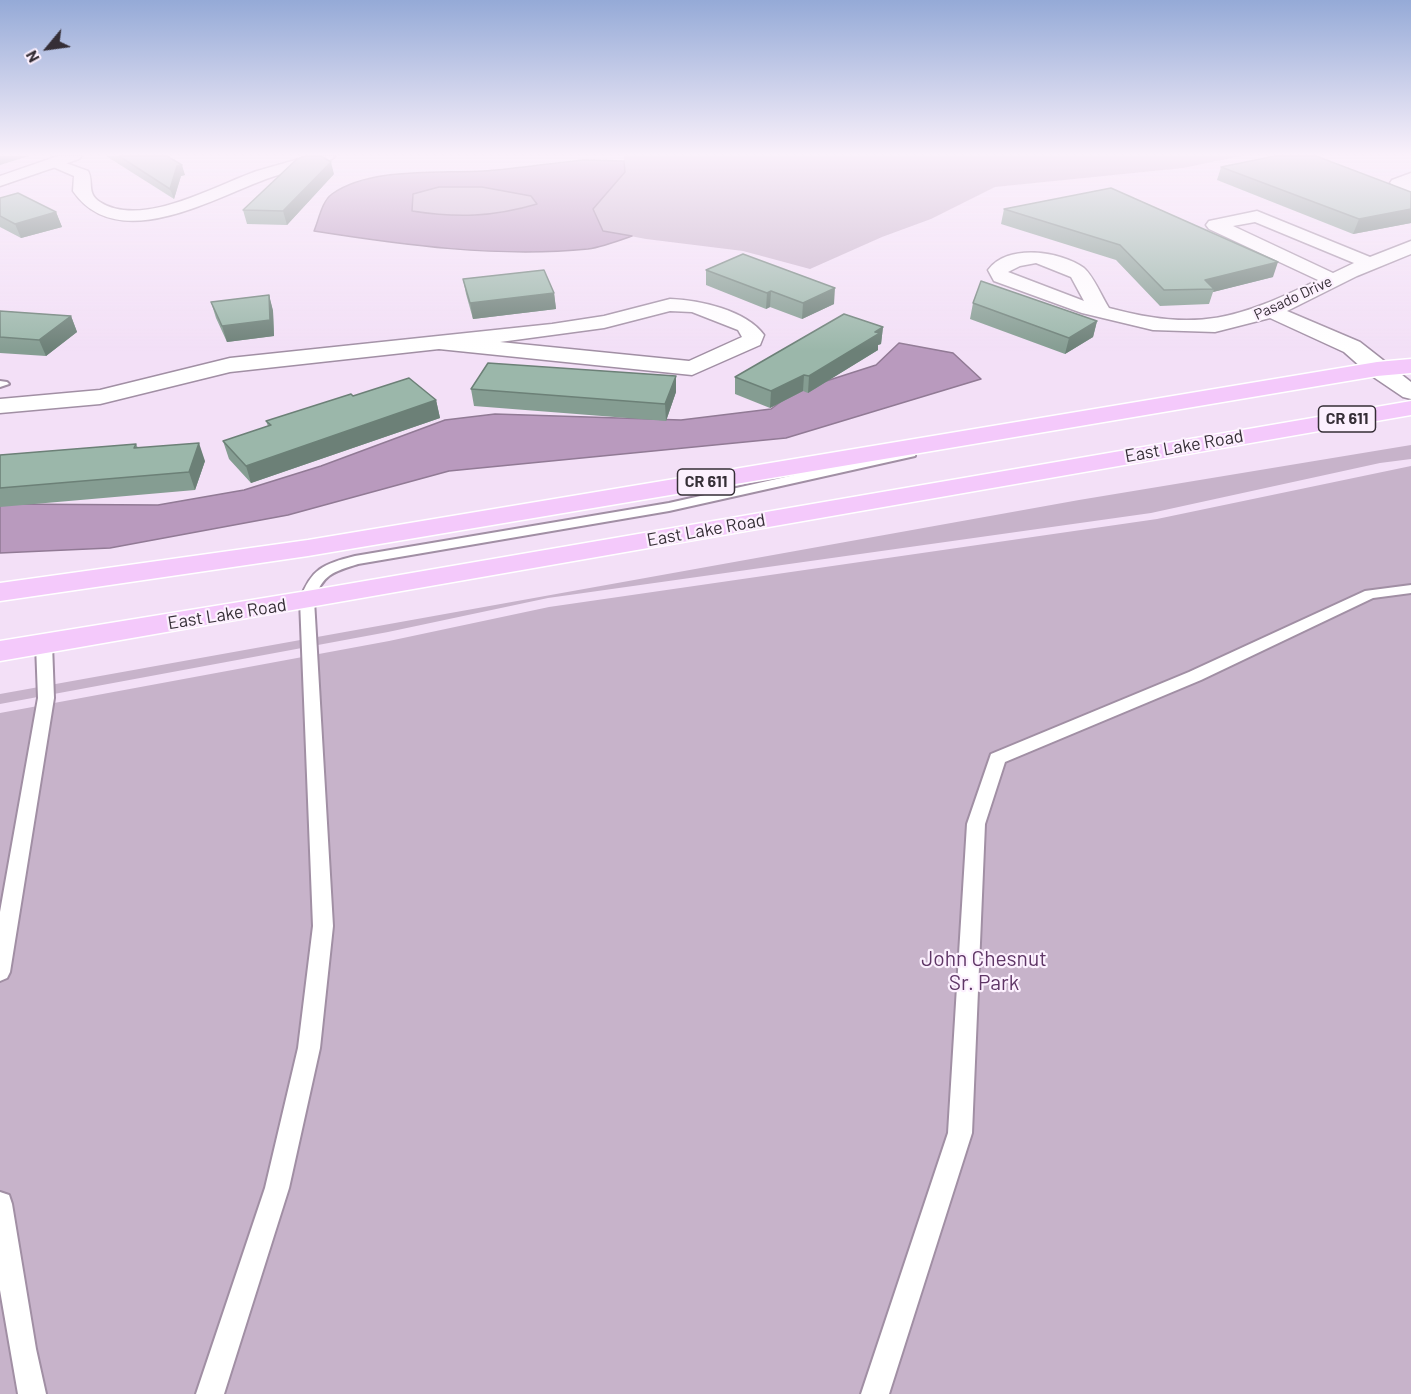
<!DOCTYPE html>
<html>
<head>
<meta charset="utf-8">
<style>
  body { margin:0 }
  #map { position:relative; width:1411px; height:1394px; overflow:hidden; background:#f3e0f7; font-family:Barlow,sans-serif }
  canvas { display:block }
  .north { position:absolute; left:18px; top:18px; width:60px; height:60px; -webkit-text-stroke:4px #fcf0fe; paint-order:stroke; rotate:241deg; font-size:16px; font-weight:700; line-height:24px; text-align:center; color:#352e36 }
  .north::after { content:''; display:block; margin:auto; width:21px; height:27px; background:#352e36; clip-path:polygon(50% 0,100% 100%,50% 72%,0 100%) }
</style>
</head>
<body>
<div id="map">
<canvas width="1411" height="1394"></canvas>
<div class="north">N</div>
</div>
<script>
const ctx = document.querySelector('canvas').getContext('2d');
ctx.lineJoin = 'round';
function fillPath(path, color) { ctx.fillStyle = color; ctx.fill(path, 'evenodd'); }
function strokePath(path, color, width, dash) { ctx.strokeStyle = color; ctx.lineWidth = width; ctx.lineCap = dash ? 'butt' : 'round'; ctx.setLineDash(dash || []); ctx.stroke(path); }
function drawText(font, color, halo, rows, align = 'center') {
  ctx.font = font + ' Barlow,sans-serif'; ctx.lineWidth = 4.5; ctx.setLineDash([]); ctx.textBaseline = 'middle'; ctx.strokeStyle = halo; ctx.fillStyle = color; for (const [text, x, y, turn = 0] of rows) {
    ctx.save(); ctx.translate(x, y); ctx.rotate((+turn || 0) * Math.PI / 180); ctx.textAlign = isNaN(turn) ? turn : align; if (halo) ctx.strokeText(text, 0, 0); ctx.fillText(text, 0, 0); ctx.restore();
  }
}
fillPath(new Path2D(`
  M624 156H1241L1183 168 995 187 931 219 882 237 810 269 743 251 646 239 603 231 593 209 624 172Z
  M439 187H482L531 196 538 204 495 214 459 218 412 211 413 194Z
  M1411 445V459L1380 463 1151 513 548 598 388 632 0 704V694L1079 500Z
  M1411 466V1394H0V713L389 641 549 607 1157 519Z`), '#c7b3ca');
const water = new Path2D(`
  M583 160 624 161 625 172 593 209 603 231 632 236C618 241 602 247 588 249 498 258 403 245 314 231 319 219 322 201 332 194 373 165 448 175 496 170 525 167 554 163 583 160ZM439 187H482L531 196 537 204C493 217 457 218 412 211L413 194Z
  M899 343 953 353 981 379 786 438 449 471 288 515 110 548 0 553V504L158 505 244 490 321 466 445 420 495 414 681 420 771 409 795 391 876 365Z`);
fillPath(water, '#b99abe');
strokePath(water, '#917a95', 1.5);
const service = new Path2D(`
  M0 381 7 382 9 384 0 387Z
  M911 449 915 450V456L669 511 358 564C333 572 323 574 314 600L333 926 320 1048 289 1188 224 1394H196L265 1188 298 1048 313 926 300 600C311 569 323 564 355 556L669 503Z
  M1411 585V593L1373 598 1201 680 1005 762 985 824 972 1133 889 1394H861L948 1133 967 824 991 754 1189 672 1365 591Z
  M44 639 52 644 54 698 10 972 7 978 0 981V912L38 698 36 644Z
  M0 1192 9 1195 12 1204 36 1349 46 1394H18L0 1290Z`);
const minor = new Path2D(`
  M310 156H335L332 159C311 166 288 171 266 179 212 199 117 255 73 191L74 176 44 163 52 158 88 171C94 182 86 193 100 202 142 229 216 185 257 171 274 166 292 161 310 156Z
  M1411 173V196L1390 183 1392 180Z
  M1257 211 1370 257 1411 241V254L1357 276 1287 311 1360 342 1411 382V399L1403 397 1369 374 1344 352 1270 318 1215 332 1153 330 1082 313 994 281 988 270C1007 243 1061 251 1084 268 1094 277 1102 297 1109 308 1199 332 1237 319 1318 280L1209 229 1206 225 1209 221ZM1255 222 1354 263 1333 273 1233 226ZM1036 263 1071 277 1084 301 1008 272 1020 266Z
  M670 299C699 300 746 310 764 335L760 345 692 375 439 349 230 372 100 404 0 413V399L100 390 230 358 552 324 604 316ZM670 311 692 312 738 330 742 337 689 361 500 342 604 328Z`);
const tertiary = new Path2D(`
  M58 156H82L79 159 0 186V176Z`);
const primary = new Path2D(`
  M1411 359V373L1377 376 308 556 0 601V583L308 540 1377 362Z
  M1411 401V415L0 661V641L307 591Z`);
strokePath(service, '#a18fa4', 4);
strokePath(minor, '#a18fa4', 3);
strokePath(tertiary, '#a18fa4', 3);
strokePath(primary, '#fff', 3);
fillPath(service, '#fff');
fillPath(minor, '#fff');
fillPath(tertiary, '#fff');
fillPath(primary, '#f4c9fb');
fillPath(new Path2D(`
  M106 156H167L185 175 181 176 174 199Z
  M1221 167 1411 192V223L1353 234 1217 180Z
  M334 174 287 225 247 224 243 210Z
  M0 198 56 212 62 227 21 238 0 227Z
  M1004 209 1273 277 1213 292 1209 304 1160 306 1116 260 1001 224Z
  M706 270 834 304 802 319 770 307 766 309 706 285Z
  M463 279 554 293 556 309 473 319 466 294Z
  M269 295 273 311 274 336 227 342 216 318 211 302Z
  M973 303 1097 321 1093 337 1065 354 970 319Z
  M0 311 71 316 77 332 46 356 0 353Z
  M883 327 881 344 878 345V350L808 393 803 391 770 408 735 394V377Z
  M676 376V392L666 421 474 406 471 389Z
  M353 396 436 400 440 418 251 483 229 459 223 441 268 426 266 421Z
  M136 444 138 448 205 461 195 490 0 507V455Z`), '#859d92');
fillPath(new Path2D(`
  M0 156H29L0 165Z
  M331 162 334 174 287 225 283 211Z
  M182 165 185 175 181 176 174 199 170 189 177 166Z
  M1411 209V223L1353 234 1359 219Z
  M56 212 62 227 21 238 15 224Z
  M1278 262 1273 277 1213 292 1214 289 1205 280Z
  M835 288 834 304 802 319 803 303Z
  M771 291 770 307 766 309 767 293Z
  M554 293 556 309 473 319 470 303Z
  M269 295 273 311 274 336 227 342 222 326Z
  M71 316 77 332 46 356 39 340Z
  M1097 321 1093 337 1065 354 1069 338Z
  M883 327 881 344 878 345V350L808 393 809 376Z
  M804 375 803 391 770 408 771 391Z
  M676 376V392L666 421 665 404Z
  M436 400 440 418 251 483 246 466Z
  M199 443 205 461 195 490 189 472Z`), '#6c8077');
const building = new Path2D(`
  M119 156H167L182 165 177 166 170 189Z
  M306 156H321L331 162 283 211 243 210 297 159Z
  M1275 156H1316L1411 192V209L1359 219 1221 167Z
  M1111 188 1278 262 1205 280 1214 289 1164 290 1120 245 1004 209Z
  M18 193 56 212 15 224 0 216V198Z
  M743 254 835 288 803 303 771 291 767 293 706 270Z
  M544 270 554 293 470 303 463 279Z
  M981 281 1097 321 1069 338 973 303Z
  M269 295 270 320 222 326 211 302Z
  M0 311 71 316 39 340 0 337Z
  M844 314 883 327 875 332 880 333 809 376 804 375 771 391 735 377Z
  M488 363 676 376 665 404 471 389Z
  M409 378 436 400 246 466 223 441 271 425 266 421 351 394 353 396Z
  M199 443 189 472 0 488V455L136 444 134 448Z`);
fillPath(building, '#9bb7aa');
strokePath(building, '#6c8077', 1.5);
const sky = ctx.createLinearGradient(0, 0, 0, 351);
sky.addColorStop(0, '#95aad7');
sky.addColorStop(0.44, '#faf1fb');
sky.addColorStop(1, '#faf1fb00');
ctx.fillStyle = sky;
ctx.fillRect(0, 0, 1411, 351);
drawText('15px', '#352e36', '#fcf0fe', [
  ["Pasado Drive",1293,298,-25]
]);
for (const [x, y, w] of [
  [1347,419,57],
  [706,482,57]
]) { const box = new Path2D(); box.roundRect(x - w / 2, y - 13, w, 26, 4.5); ctx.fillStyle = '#fcf0fe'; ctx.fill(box); strokePath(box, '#352e36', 1.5); }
drawText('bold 16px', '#352e36', null, [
  ["CR 611",1347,419],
  ["CR 611",706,482]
]);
drawText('18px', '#352e36', '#fcf0fe', [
  ["East Lake Road",1184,446,-10],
  ["East Lake Road",706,530,-10],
  ["East Lake Road",227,614,-9]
]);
drawText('21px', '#5f3666', '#fcf0fe', [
  ["John Chesnut",984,959],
  ["Sr. Park",984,983]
]);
</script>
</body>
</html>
